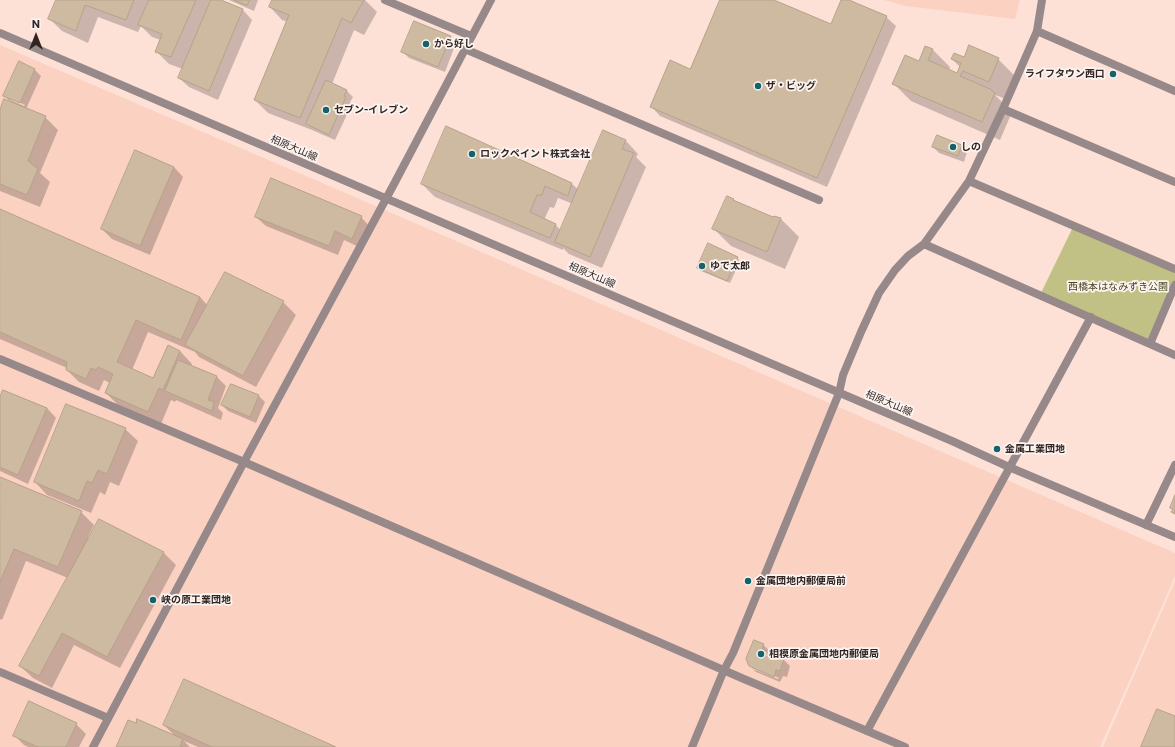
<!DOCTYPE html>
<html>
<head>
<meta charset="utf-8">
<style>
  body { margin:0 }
  #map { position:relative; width:1175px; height:747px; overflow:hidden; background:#fde1d7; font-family:Commissioner,sans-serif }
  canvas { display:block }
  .north { position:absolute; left:16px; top:16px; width:40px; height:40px; -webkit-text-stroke:3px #fbf4f1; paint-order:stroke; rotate:0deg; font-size:11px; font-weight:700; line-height:16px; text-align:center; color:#322521 }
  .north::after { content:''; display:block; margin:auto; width:14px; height:18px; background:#322521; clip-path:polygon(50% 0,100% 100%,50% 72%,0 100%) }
</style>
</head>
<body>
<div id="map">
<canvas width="1175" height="747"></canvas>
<div class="north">N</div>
</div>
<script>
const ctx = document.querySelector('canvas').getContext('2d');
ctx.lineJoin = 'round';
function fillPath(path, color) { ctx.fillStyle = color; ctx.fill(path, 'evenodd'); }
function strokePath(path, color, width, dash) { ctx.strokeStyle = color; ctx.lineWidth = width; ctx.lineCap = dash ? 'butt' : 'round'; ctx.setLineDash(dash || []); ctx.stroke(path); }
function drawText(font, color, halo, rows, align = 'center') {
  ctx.font = font + ' Commissioner,"Noto Sans JP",sans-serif'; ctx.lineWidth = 3.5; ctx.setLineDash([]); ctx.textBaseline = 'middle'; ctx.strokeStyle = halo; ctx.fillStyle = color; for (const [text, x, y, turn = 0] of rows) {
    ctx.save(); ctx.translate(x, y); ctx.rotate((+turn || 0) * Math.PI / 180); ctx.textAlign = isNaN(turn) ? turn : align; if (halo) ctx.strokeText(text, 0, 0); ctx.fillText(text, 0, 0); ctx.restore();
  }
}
fillPath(new Path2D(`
  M884 0H1020L1015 19 905 6Z
  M0 45 341 191 1175 553V576L1128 684 1100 747H0Z
  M1175 581V747H1103Z`), '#fbd1c2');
fillPath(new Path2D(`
  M1074 225 1175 269V285L1150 344 1040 295Z`), '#c1c085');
fillPath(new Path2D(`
  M57 0H219L243 10 252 20 218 100 189 87 179 78 183 69 169 64 156 51 161 40 152 37 141 26 138 32 98 17 88 43 62 31 50 19Z
  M229 0H258L254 11Z
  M273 0H365L377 12 364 35 354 30 332 84 346 90 353 97 350 102 352 104 335 140 312 130 268 113 255 100 288 22 282 20 270 7Z
  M721 0H772L831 26 842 0H847L886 17 896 26 827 187 660 116 651 106 691 70Z
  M450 36 456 43 445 72 409 58 402 51Z
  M933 50 950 67 949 70 957 74 960 67 952 59 965 58 998 59 1016 77 1006 99 995 95 1012 112 1000 140 911 101 894 84 919 62Z
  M19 63 35 70 41 76 26 109 45 117 58 130 40 173 50 182 40 207 0 191V112L12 103 4 96ZM10 98 25 105 24 106 10 100Z
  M604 132 626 141 638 154 636 157 646 167 602 268 569 254 563 248V250L435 197 422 184H572L579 190ZM558 198 573 204 561 231 556 225 544 220 550 207 554 208Z
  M961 146 967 152 964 162 939 153 933 147Z
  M174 167 183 177 150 255 112 239 102 229Z
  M733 199 736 202 774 218V217L781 219 799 237 785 269 731 246 713 228Z
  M0 210 200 297 208 306 226 273 283 302 296 315 256 387 199 357 195 352 148 332 132 370 154 379 180 351 192 364 191 366 217 377 226 386 218 408 223 413 221 420 176 400 175 402 171 400 161 424 118 405 106 393 110 383 104 380 99 391 79 382 67 370V368L0 339Z
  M256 217H361L370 227 361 248 344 240 338 255 266 226Z
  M737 258 740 261 730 283 701 271 698 268Z
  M231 385 259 396 265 402 256 423 228 411 222 405Z
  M4 391 47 408 56 418 28 484 0 471V395L1 396Z
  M125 429 138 441 119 486 110 482 105 495 100 492 91 513 47 495 35 482Z
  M0 478 81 512 94 525 88 537 90 538 99 521 164 553 176 565 120 668 74 645 52 688 33 678 20 666 68 578 26 561 2 620 0 619Z
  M763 645 770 651 769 653 784 660 790 666 787 677 783 676 780 682 756 672 753 669 778 679 779 678 753 667V669L750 665Z
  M76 724 86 734 79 747H28L24 745 14 735Z
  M164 725 333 747H198L184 741 190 747H117L176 737Z`), '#0003');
const building = new Path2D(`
  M56 0H134L126 20 85 5 76 31 48 19Z
  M149 0H196L171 57 155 52 162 34 138 25Z
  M211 0H221L243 9 209 91 178 78Z
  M234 0H250L247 5Z
  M272 0H364L351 23 342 18 300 118 254 100 289 15 269 7Z
  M720 0H774L831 24 841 0H849L887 16 817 178 650 107 670 60 690 69Z
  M414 21 451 36 438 67 401 52Z
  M969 45 999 58 989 82 963 71 960 76 990 89 995 93 982 122 892 84 905 55 919 61 925 46 933 49 928 60 957 73 961 63 951 59 954 53 964 57Z
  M19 61 35 69 20 103 3 96Z
  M326 80 347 90 344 96 346 97 329 135 306 124Z
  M4 99 46 116 28 161 38 169 27 195 0 184V110Z
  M446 126 572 183 568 196 545 186 542 195H537L530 212 556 224 550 238 421 184Z
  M603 130 626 140 622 149 634 153 590 257 555 242Z
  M937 135 962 145 958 156 932 147Z
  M135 150 174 167 140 246 101 229Z
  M271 178 362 216 352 239 335 231 329 246 255 217Z
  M727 196 734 199 733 200 773 217 774 216 781 218 767 252 712 229Z
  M0 209 200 297 181 340 136 320 117 362 153 378 168 345 180 351 163 390 159 388 148 412 105 393 113 374 98 367 96 370 91 368 86 379 66 370 67 362 0 332Z
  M708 243 738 257 727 281 697 268Z
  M225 272 284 301 243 376 185 345Z
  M178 360 217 376 208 400 214 402 212 411 165 391Z
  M231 384 259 395 250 417 221 405Z
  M3 390 47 408 18 475 0 467V397Z
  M66 404 126 428 107 474 98 470 92 483 87 481 79 501 34 482Z
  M0 477 82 511 58 567 14 549 0 582Z
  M1175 495V514L1171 512 1173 509 1170 508Z
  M99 519 164 552 107 657 62 633 39 676 19 666Z
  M754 640 764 644 762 649 784 659 780 671 776 670 774 677 749 666 746 659Z
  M184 679 336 747H212L163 725Z
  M29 701 77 723 66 747H38L13 736Z
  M1157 709 1175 716V747H1141Z
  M137 719 183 739 180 746 183 747H116L128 720 136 723Z`);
fillPath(building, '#cebaa0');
strokePath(building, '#b6a289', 1);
strokePath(new Path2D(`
  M385 0 471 36
  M1037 31 1175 91
  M465 49 819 200
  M1003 109 1175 182
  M969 181 1175 269
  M924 244 1175 355
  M1150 344 1175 285
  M839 393 843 375 861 332 879 293 895 270 908 256 924 244 969 181 1003 109 1037 31 1042 0
  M1146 525 1175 465
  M0 672 108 718
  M867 731 1091 317`), '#97888a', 8);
strokePath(new Path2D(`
  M0 33 952 441 1009 467 1175 537
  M0 359 244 462 744 679 905 747
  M93 747 244 462 394 184 491 0
  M692 747 724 670 733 653 839 393`), '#97888a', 8);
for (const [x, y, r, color] of [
  [426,44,4,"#14626b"],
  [1113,74,4,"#14626b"],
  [758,86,4,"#14626b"],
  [326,110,4,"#14626b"],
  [953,147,4,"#14626b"],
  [472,154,4,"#14626b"],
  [702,266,4,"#14626b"],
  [997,449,4,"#14626b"],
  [748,581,4,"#14626b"],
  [153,600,4,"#14626b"],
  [761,654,4,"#14626b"]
]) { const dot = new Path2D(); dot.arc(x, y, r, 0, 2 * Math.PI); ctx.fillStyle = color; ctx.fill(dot); strokePath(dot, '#fbf4f1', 1.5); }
drawText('bold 10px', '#322521', '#fbf4f1', [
  ["から好し",434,44],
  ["ライフタウン西口",1105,74,"right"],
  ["ザ・ビッグ",766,86],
  ["セブン-イレブン",334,110],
  ["しの",961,147],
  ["ロックペイント株式会社",480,154],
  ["ゆで太郎",710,266],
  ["金属工業団地",1005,449],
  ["金属団地内郵便局前",756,581],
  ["峡の原工業団地",161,600],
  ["相模原金属団地内郵便局",769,654]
], 'left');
drawText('10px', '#322521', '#fbf4f1', [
  ["相原大山線",294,148,23],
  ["相原大山線",592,275,23],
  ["相原大山線",889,403,23]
]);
drawText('10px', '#49471f', '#fbf4f1', [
  ["西橋本はなみずき公園",1118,287]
]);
</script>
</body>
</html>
